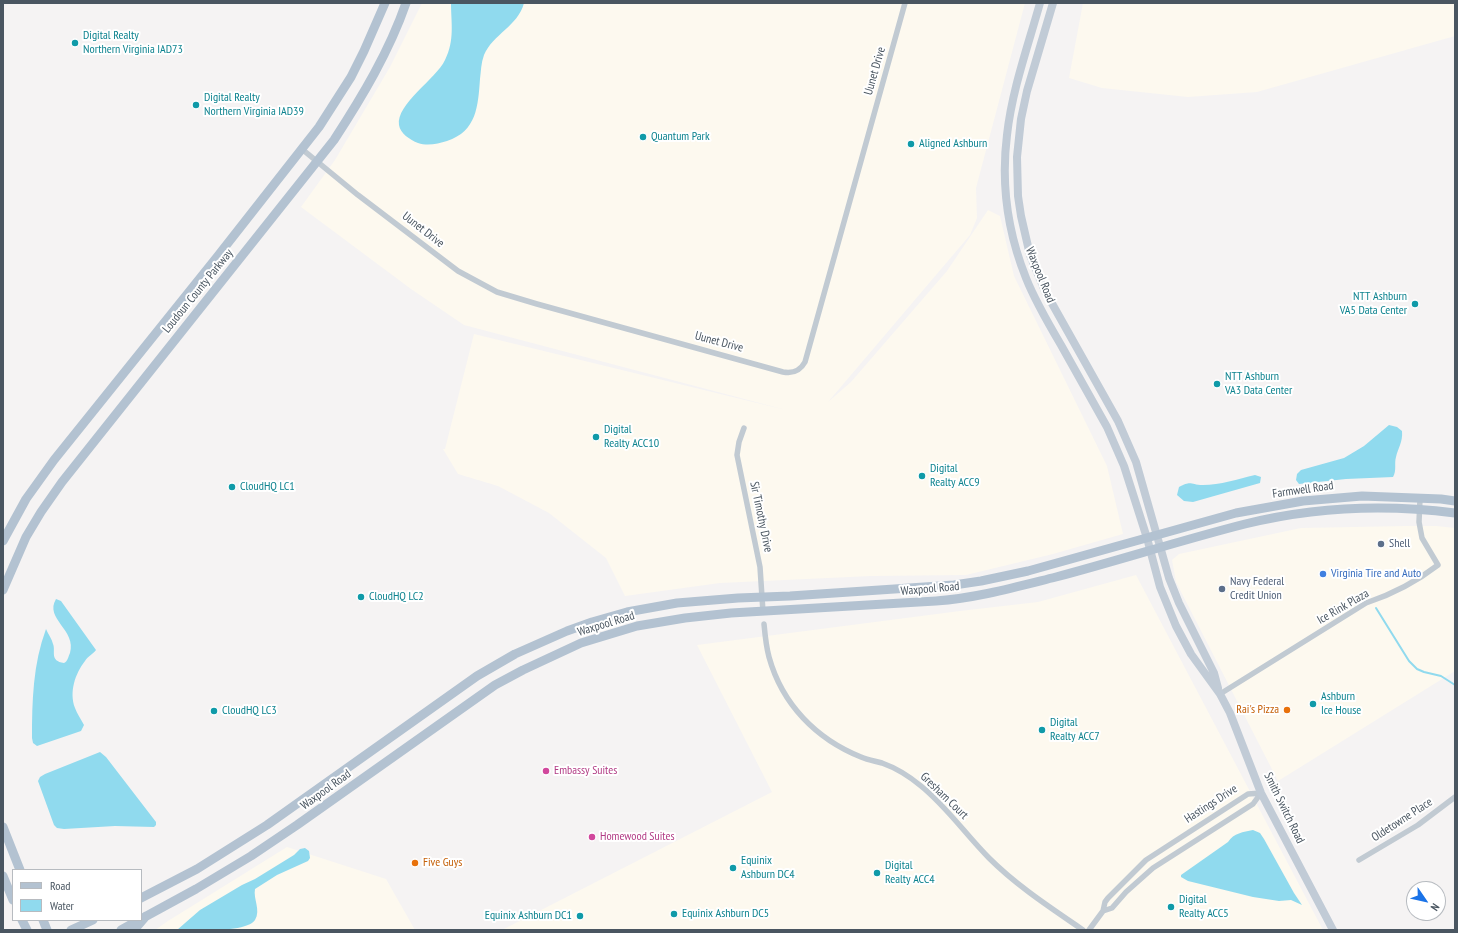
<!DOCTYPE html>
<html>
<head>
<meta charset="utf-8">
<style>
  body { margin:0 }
  #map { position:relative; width:1458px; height:933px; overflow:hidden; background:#f5f3f3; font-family:"PT Sans Narrow",sans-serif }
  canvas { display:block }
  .frame { position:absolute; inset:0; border:4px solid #4a5661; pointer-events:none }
  .legend { position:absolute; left:12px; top:869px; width:130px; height:52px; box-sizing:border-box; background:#fff; border:1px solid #b7bbc0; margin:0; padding:5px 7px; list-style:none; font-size:12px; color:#4a5661 }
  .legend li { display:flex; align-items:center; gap:8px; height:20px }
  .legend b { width:20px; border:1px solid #b7bbc0 }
  .north { position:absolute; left:1406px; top:881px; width:40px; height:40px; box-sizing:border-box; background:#fff; border:1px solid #b7bbc0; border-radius:50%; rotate:124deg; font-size:11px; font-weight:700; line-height:16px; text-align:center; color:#4a5661 }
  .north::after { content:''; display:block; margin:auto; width:14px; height:18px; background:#1a73e8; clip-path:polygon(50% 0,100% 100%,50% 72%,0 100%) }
</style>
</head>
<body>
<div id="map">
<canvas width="1458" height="933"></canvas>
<div class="frame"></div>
<ul class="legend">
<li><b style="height:5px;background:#b3c2d1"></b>Road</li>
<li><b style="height:11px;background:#90daee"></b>Water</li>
</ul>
<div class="north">N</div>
</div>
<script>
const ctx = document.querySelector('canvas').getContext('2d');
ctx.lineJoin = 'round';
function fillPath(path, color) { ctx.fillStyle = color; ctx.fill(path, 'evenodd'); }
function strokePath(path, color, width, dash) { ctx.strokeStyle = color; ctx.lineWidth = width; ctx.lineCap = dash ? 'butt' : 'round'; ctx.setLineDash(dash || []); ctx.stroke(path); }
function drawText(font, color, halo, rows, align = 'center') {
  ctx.font = font + ' "PT Sans Narrow",sans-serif'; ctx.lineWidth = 4; ctx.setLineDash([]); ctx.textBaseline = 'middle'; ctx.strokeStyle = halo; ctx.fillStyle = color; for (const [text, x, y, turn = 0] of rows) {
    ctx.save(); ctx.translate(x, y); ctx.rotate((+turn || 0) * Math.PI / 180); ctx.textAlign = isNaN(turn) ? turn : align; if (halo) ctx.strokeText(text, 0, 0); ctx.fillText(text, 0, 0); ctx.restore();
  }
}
fillPath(new Path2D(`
  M422 3H1025L976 188 977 218 970 235 828 402 851 382 947 271 988 210 1000 216 1014 276 1107 466 1123 534 1053 554 966 575 871 576 720 583 625 596 606 558 549 513 498 486 458 474 443 449H445L474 334 786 410 464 325 411 289 301 207 335 160 390 67Z
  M1083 3H1455V36L1257 92 1188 97 1102 88 1069 78Z
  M1407 526H1436L1455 528V671L1278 781 1176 582 1172 560 1179 554 1301 528Z
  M1136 575 1323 930H502L772 792 697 645 960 611 1038 602Z
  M287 847 386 879 415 930H155L168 921Z`), '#fdf9ef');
fillPath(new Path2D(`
  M451 3H524C518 26 493 34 484 55 481 63 481 71 480 79 478 106 477 131 447 141 438 144 427 146 418 143 410 140 400 133 399 125 396 104 436 79 445 60 455 40 451 23 451 3Z
  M1389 425 1397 427 1402 431C1403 442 1398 448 1396 457 1394 464 1397 470 1393 477L1346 479 1299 484 1296 480 1297 474 1301 470 1344 458 1364 446Z
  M1255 475 1261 477 1260 483 1193 502 1184 501 1177 495 1179 487C1192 480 1190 485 1203 485 1220 485 1238 479 1255 475Z
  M56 599 61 601 96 650C93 654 88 656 85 661 75 674 69 692 75 708 77 714 81 719 84 725L81 731 37 746 33 743 32 738C32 701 33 664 46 629 48 634 52 639 53 644 56 651 49 661 64 663 68 661 68 657 70 653 77 630 44 619 56 599Z
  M100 752 106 757 156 822V825L154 827 115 826 64 829 57 828 54 825 38 781 40 777 45 774Z
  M1253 830 1260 833 1264 839 1294 893 1302 905 1291 900 1279 901 1253 897 1188 881 1181 877V875L1228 842C1234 833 1243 832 1253 830Z
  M305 848 309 851 310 858 308 861 277 875 255 889C253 899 261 910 255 920 247 933 193 930 177 930L200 910 242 885 255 879 294 855 300 849Z`), '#90daee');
strokePath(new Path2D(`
  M1376 608 1409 661 1417 669 1424 672 1441 676 1455 685`), '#90daee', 2);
strokePath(new Path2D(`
  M302 149 358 195 458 271 497 292 537 304 783 372C793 374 800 371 805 362L905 3
  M744 428 739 442 737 455 760 567 763 612
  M764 624C765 635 766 646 769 657 782 704 816 739 861 757 868 760 875 761 882 763 896 768 909 776 921 786 947 807 966 835 989 858 1017 886 1051 908 1083 930
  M1220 694 1366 603C1393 594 1416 582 1438 565L1422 538 1419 522 1420 499
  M1359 860 1418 825 1455 797
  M1103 911 1112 908 1126 892 1153 868 1253 804 1261 793
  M1089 930 1103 911 1105 902 1108 898 1146 860 1248 794 1261 793`), '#c1cad2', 5.5);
strokePath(new Path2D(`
  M1040 3C1028 46 1012 90 1007 135 1001 183 1008 233 1026 278 1035 301 1048 323 1061 345 1076 372 1092 400 1107 427L1124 466 1147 538 1160 587 1176 626 1191 654 1220 694 1230 713 1261 793 1333 930
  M1053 3 1027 91 1021 119 1017 157 1018 196 1021 216 1030 255 1045 291 1118 421 1136 462 1169 578 1179 603 1214 673 1218 688`), '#c1cbd6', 8);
strokePath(new Path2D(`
  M3 541 26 499 54 460 217 257 319 127 351 77 364 51 385 3
  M3 590 26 537 41 512 62 482 334 140C362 97 389 52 406 3
  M3 827 20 870
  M3 876 13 900
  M141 898 197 869 267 825 477 676 515 654 567 631 592 622 627 612 677 603 738 598 790 596 954 585 981 581 1028 571 1236 513 1303 501 1362 496 1441 499 1455 501
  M141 919 196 889 251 856 297 825 495 685 523 670 581 643 637 626 685 618 731 613 936 601C977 598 1016 587 1056 577 1120 560 1182 540 1245 524 1314 507 1385 504 1455 513
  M22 920 27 930
  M43 920 47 930
  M71 930 93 920
  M121 930 139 920
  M134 930 146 916`), '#b3c2d1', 9);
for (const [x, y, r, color] of [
  [75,43,4,"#0f9aa8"],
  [196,105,4,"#0f9aa8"],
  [643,137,4,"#0f9aa8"],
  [911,144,4,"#0f9aa8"],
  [1415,304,4,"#0f9aa8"],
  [1217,384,4,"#0f9aa8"],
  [596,437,4,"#0f9aa8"],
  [922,476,4,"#0f9aa8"],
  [232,487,4,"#0f9aa8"],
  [1381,544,4,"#5c6f8a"],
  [1323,574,4,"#3f7fe0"],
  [1222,589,4,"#5c6f8a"],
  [361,597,4,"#0f9aa8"],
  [1313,704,4,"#0f9aa8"],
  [1287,710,4,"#e8710a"],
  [214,711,4,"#0f9aa8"],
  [1042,730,4,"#0f9aa8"],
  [546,771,4,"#d1479c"],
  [592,837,4,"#d1479c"],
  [415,863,4,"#e8710a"],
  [733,868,4,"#0f9aa8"],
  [877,873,4,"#0f9aa8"],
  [1171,907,4,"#0f9aa8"],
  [674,914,4,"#0f9aa8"],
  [580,916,4,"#0f9aa8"]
]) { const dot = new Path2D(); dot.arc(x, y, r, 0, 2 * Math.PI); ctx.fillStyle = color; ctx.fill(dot); strokePath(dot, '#fff', 1.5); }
drawText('12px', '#0d838f', '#fff', [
  ["Digital Realty",83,36],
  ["Northern Virginia IAD73",83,50],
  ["Digital Realty",204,98],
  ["Northern Virginia IAD39",204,112],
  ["Quantum Park",651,137],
  ["Aligned Ashburn",919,144],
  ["NTT Ashburn",1407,297,"right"],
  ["VA5 Data Center",1407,311,"right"],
  ["NTT Ashburn",1225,377],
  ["VA3 Data Center",1225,391],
  ["Digital",604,430],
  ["Realty ACC10",604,444],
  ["Digital",930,469],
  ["Realty ACC9",930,483],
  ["CloudHQ LC1",240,487],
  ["CloudHQ LC2",369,597],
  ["Ashburn",1321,697],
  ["Ice House",1321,711],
  ["CloudHQ LC3",222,711],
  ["Digital",1050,723],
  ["Realty ACC7",1050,737],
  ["Equinix",741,861],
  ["Ashburn DC4",741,875],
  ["Digital",885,866],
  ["Realty ACC4",885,880],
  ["Digital",1179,900],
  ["Realty ACC5",1179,914],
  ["Equinix Ashburn DC5",682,914],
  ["Equinix Ashburn DC1",572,916,"right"]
], 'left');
drawText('12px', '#4a5661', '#fff', [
  ["Uunet Drive",875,71,-74],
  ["Uunet Drive",423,230,38],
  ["Waxpool Road",1040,275,68],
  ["Loudoun County Parkway",198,291,-51],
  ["Uunet Drive",719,342,15],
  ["Farmwell Road",1303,490,-8],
  ["Sir Timothy Drive",761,517,78],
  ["Waxpool Road",930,589,-5],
  ["Ice Rink Plaza",1343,607,-30],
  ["Waxpool Road",606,624,-17],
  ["Waxpool Road",326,790,-36],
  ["Gresham Court",944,796,44],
  ["Hastings Drive",1211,804,-33],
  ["Smith Switch Road",1284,808,64],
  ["Oldetowne Place",1402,820,-33]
]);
drawText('12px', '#4e5e75', '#fff', [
  ["Shell",1389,544],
  ["Navy Federal",1230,582],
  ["Credit Union",1230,596]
], 'left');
drawText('12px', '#366cbe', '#fff', [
  ["Virginia Tire and Auto",1331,574]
], 'left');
drawText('12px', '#c56008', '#fff', [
  ["Rai's Pizza",1279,710],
  ["Five Guys",423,863,"left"]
], 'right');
drawText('12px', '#b23c85', '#fff', [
  ["Embassy Suites",554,771],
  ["Homewood Suites",600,837]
], 'left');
</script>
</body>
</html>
